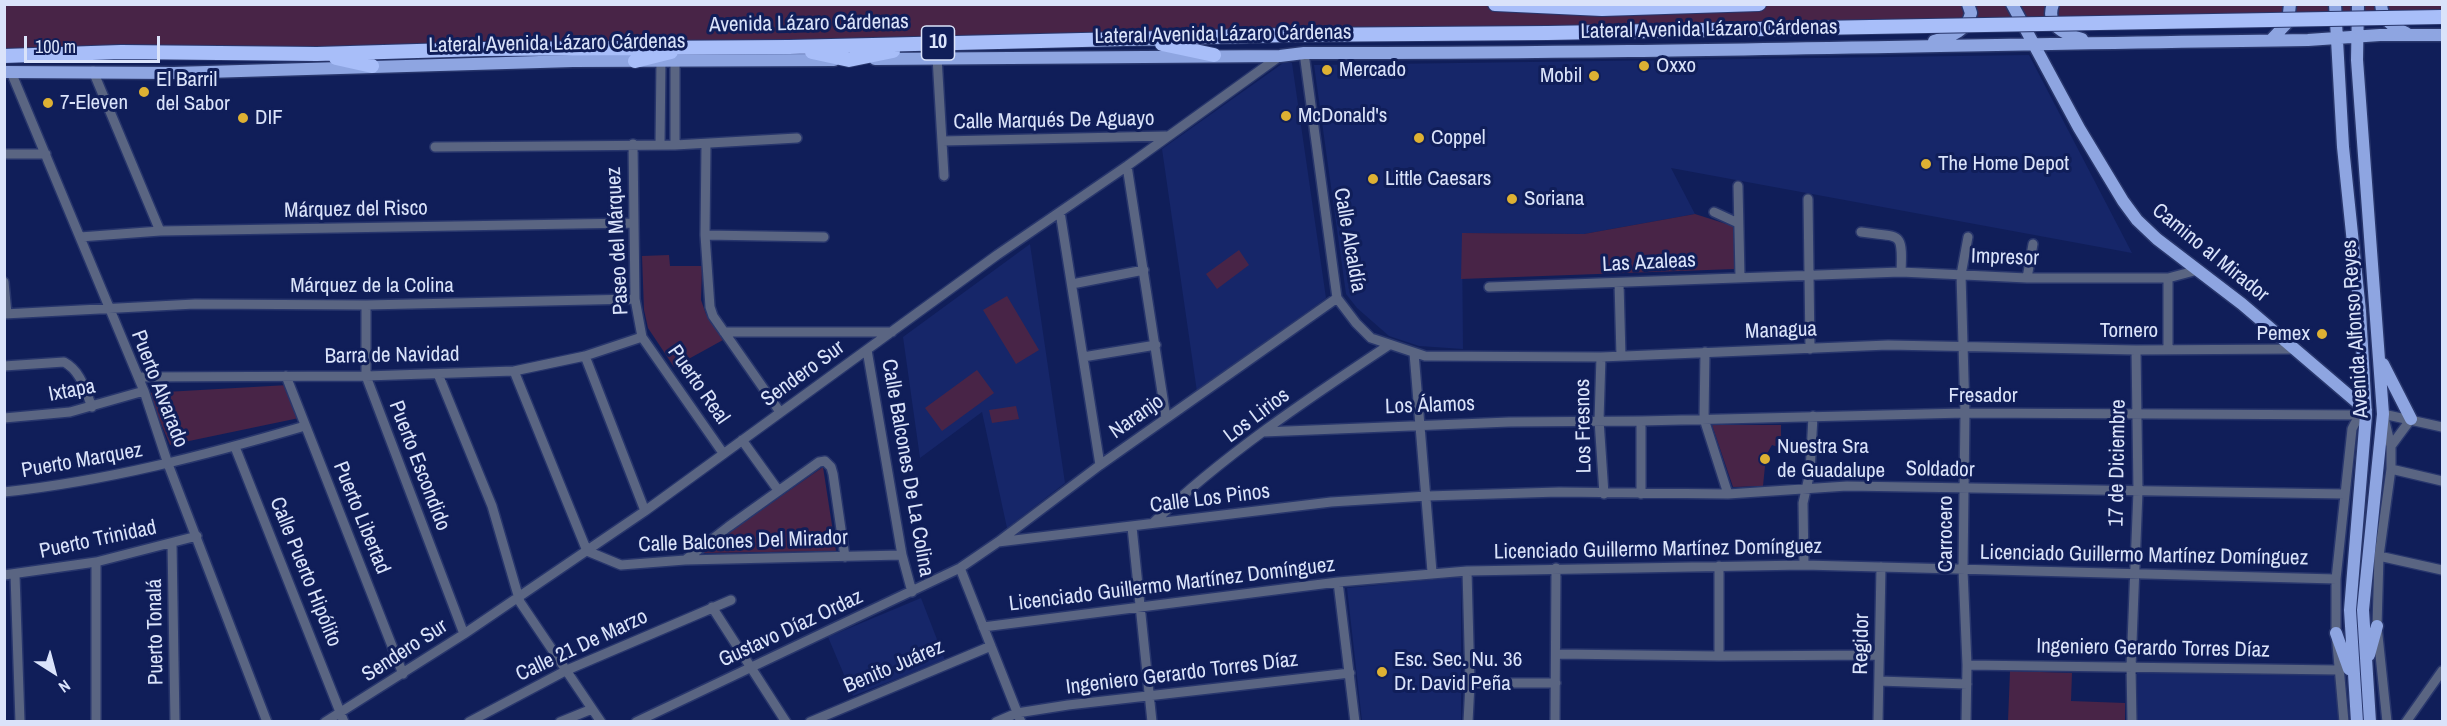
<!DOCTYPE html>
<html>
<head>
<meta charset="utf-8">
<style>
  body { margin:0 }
  #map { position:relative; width:2447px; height:726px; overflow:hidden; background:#101e59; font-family:"Archivo Narrow",sans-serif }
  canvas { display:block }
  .frame { position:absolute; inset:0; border:6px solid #dae3fa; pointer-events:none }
  .north { position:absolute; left:24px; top:642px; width:60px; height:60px; -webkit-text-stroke:4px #101e59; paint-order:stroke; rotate:144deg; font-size:16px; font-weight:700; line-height:24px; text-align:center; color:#dae3fa }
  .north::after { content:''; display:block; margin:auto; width:21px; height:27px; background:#dae3fa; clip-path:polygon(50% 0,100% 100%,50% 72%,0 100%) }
  .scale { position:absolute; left:24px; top:36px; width:136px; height:27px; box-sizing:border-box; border:3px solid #dae3fa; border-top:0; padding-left:8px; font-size:18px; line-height:21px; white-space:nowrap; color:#dae3fa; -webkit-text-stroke:4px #101e59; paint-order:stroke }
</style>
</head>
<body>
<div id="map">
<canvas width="2447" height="726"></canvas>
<div class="frame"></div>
<div class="north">N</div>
<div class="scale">100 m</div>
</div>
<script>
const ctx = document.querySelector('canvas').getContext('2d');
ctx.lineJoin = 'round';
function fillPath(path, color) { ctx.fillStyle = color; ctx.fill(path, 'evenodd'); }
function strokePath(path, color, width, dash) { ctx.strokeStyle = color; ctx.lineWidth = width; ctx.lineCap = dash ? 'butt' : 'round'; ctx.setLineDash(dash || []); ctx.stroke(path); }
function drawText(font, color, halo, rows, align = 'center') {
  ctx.font = font + ' "Archivo Narrow",sans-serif'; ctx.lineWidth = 6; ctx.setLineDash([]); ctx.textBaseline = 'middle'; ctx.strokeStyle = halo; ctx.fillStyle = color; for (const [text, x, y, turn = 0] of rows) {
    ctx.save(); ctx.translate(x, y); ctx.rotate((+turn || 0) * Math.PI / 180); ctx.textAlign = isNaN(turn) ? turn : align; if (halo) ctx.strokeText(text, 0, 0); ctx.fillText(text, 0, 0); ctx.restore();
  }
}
fillPath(new Path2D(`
  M2029 55 2132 253 1671 168 1695 214 1584 234 1462 233 1463 349 1419 346 1389 336 1357 308 1346 294 1314 65Z
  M1286 61 1292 63 1326 298 1197 392 1162 149Z
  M1030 244 1065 483 1007 528 982 412 920 458 903 337Z
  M1461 577V721H1362L1347 588Z
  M921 598 945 660 853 696 828 637Z
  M2335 669 2340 721H2138L2137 672Z`), '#162669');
fillPath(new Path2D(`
  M5 4 2442 5V22L1452 37 91 50 5 48Z
  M1695 214 1736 227 1735 269 1461 279 1462 233 1584 234Z
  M1239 250 1249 265 1217 289 1206 274Z
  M669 255 670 266H702L701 300 706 314 723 340 674 367 648 328 644 310 642 256Z
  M1007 296 1039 350 1016 364 983 310Z
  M977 370 994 393 942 431 925 408Z
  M288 385 299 418 170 445 148 393Z
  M1016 406 1019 419 992 423 989 410Z
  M1712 425H1781V448L1772 445 1761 464 1765 466 1763 486 1733 487Z
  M823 467 836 551 700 553Z
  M2010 671 2072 673 2071 701 2125 703V721H2008Z`), '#482447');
const minor = new Path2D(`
  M1304 53 1337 298 1356 323 1371 338 1425 356 1601 357 1888 345 2136 350 2296 349
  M937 57 944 176
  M93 71 160 231
  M11 72 144 391 168 464 267 722
  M942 141 1166 136
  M633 144 635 299 642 337 723 453
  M660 144 661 61
  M706 144 705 235 710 307 713 316 780 412
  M675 145V61
  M435 147 675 145 797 138
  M4 154H46
  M1127 166 1166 418
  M1738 186 1740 277
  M1808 199 1810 349
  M1060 212 1100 465
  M1714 212 1738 223
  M1861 232C1900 238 1903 229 1901 272
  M705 235 824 237
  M80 237 160 231 632 223
  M2027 278 2033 244
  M2168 278V349
  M4 282 7 314
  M1619 283 1621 356
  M1072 284 1144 270
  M1489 287 1901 272 2027 278H2168L2198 270
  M366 305V376L464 634
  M4 314 195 304 366 305 635 299
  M724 332H892
  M867 350 902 555 912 592
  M1705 352 1704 419 1728 494
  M1414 353 1432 572
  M585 356 645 511
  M1083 357 1156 345
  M1601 357 1599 420 1604 494
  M4 366 64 362C81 371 85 390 92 407
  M514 371 587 551 621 565 685 560 902 555
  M438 374 492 506 520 602 601 722
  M286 376 403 674
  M139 377 366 376 514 371 585 356 642 337
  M4 418 70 412 144 391
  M1641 421V494
  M1263 432 1509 422 1641 421 1965 413 2366 415
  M742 440 778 490
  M2391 446 2411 419
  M235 447 344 722
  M2391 469 2442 481
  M4 492C107 481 206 455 305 426
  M1153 523C1222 456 1309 398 1389 345
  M1132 527 1152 722
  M998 542 1331 502 1427 496 1559 492 1728 494 1847 486 2345 494
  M172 543 175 722
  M2379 556 2442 570
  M685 560 728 527 819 462 825 461 831 467 833 474 845 557
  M96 562V722
  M1804 565 1803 503 1810 472 1813 416
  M1719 566V656
  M960 568 1021 722
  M1467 571 1470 683 1468 722
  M4 575 96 562 197 536
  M15 575 20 722
  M1338 582 1355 722
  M712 607 786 722
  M983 627 1338 582 1467 571 1804 565 2336 579
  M1556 654 1719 656 1879 655
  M1967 665 2338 670
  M1879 681 1967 684
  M1470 683H1556
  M325 722 464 634 645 511 997 255 1127 166 1280 56
  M469 722 567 670 731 600
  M560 722 592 709
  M636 722 960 568 998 542 1100 465 1337 298
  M810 722 991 646
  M996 722 1017 713 1068 705 1350 673
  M1555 722 1556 568
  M1878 722 1881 567
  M1966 722 1967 665 1963 570 1965 413 1961 275 1968 237
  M2132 722 2131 667 2138 491 2136 350
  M2344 722 2336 633V579L2352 429 2355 423 2364 416
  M2387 722 2377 626 2379 556 2391 469V446L2383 414 2442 427
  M2406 722 2442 671`);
const major = new Path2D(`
  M2012 4 2079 128 2123 201 2137 220 2157 239 2242 304 2366 410
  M2053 4C2045 26 2064 34 2082 39
  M2335 4 2343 147 2360 311 2366 415 2350 610 2357 722
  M2358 4 2357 60 2383 414 2363 610 2370 722
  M2381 4C2382 20 2393 27 2406 33
  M2271 40 2288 22 2290 4
  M1934 41C1951 36 1967 32 1971 13L1968 4
  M875 59 1280 56 1304 53C1639 54 1973 44 2308 40L2380 35H2442
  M4 72 174 73 573 61 834 60
  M2383 364 2411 419
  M2336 633 2349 669
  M2369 655 2377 626`);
const highway = new Path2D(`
  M1495 4 1602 9 1759 4
  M1162 44 1214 55
  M812 52 849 60 893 51
  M4 56 121 52 317 54 484 49 789 47 1291 35 1548 33 1871 27
  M336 58 372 66
  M635 61 671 52`);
strokePath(minor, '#28366c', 12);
strokePath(major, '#28366c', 15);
strokePath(highway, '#28366c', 16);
strokePath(minor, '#5a6582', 9);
strokePath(major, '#8ea5e1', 12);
strokePath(highway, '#a8bef9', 14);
const highwayBridge = new Path2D(`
  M1871 27 2442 17`);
strokePath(highwayBridge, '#28366c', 16, []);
strokePath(highwayBridge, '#a8bef9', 14);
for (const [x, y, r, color] of [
  [1644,66,6,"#deb133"],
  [1327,70,6,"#deb133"],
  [1594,76,6,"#deb133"],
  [144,92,6,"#deb133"],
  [48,103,6,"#deb133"],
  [1286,116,6,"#deb133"],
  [243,118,6,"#deb133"],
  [1419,138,6,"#deb133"],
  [1926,164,6,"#deb133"],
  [1373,179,6,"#deb133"],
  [1512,199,6,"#deb133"],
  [2322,334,6,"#deb133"],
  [1765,459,6,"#deb133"],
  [1382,672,6,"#deb133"]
]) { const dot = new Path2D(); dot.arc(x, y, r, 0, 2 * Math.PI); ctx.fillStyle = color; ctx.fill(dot); strokePath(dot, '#101e59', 2); }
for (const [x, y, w] of [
  [938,43,33]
]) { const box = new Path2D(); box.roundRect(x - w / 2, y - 17, w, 34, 4.5); ctx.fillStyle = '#101e59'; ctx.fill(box); strokePath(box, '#dae3fa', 1.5); }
drawText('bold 20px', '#dae3fa', null, [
  ["10",938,43]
]);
drawText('21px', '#dae3fa', '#101e59', [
  ["Avenida Lázaro Cárdenas",809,24,-1],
  ["Lateral Avenida Lázaro Cárdenas",1709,30,-1],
  ["Lateral Avenida Lázaro Cárdenas",1223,35,-1],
  ["Lateral Avenida Lázaro Cárdenas",557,44,-1],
  ["Calle Marqués De Aguayo",1054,121,-1],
  ["Márquez del Risco",356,210,-1],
  ["Calle Alcaldía",1349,240,80],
  ["Paseo del Márquez",618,241,-93],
  ["Camino al Mirador",2210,253,39],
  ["Impresor",2005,258,2],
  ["Las Azaleas",1649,263,-3],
  ["Márquez de la Colina",372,286],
  ["Avenida Alfonso Reyes",2356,329,-94],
  ["Managua",1781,331,-2],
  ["Tornero",2129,331],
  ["Barra de Navidad",392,356,-1],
  ["Sendero Sur",803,374,-36],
  ["Puerto Real",698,385,55],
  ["Puerto Alvarado",159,389,69],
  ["Ixtapa",72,391,-11],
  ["Fresador",1983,396],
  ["Los Álamos",1430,406,-2],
  ["Los Lirios",1257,416,-37],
  ["Naranjo",1137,417,-35],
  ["Los Fresnos",1584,426,-91],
  ["Puerto Marquez",82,461,-10],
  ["17 de Diciembre",2118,463,-89],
  ["Puerto Escondido",419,466,69],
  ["Calle Balcones De La Colina",907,468,80],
  ["Soldador",1940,470,1],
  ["Calle Los Pinos",1210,499,-7],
  ["Puerto Libertad",361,518,68],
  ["Carrocero",1946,534,-90],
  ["Puerto Trinidad",98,540,-12],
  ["Calle Balcones Del Mirador",743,542,-2],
  ["Licenciado Guillermo Martínez Domínguez",1658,550,-1],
  ["Licenciado Guillermo Martínez Domínguez",2144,556,1],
  ["Calle Puerto Hipólito",305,572,68],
  ["Licenciado Guillermo Martínez Domínguez",1172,585,-7],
  ["Gustavo Díaz Ordaz",791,629,-25],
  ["Puerto Tonalá",156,632,-91],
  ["Regidor",1862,644,-89],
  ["Calle 21 De Marzo",582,646,-25],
  ["Ingeniero Gerardo Torres Díaz",2153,649,1],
  ["Sendero Sur",405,651,-33],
  ["Benito Juárez",894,667,-23],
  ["Ingeniero Gerardo Torres Díaz",1182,674,-7]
]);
drawText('21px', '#dae3fa', '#101e59', [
  ["Oxxo",1656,66],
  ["Mercado",1339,70],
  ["Mobil",1582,76,"right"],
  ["El Barril",156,80],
  ["del Sabor",156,104],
  ["7-Eleven",60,103],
  ["McDonald's",1298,116],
  ["DIF",255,118],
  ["Coppel",1431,138],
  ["The Home Depot",1938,164],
  ["Little Caesars",1385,179],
  ["Soriana",1524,199],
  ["Pemex",2310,334,"right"],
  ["Nuestra Sra",1777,447],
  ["de Guadalupe",1777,471],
  ["Esc. Sec. Nu. 36",1394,660],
  ["Dr. David Peña",1394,684]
], 'left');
</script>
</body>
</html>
